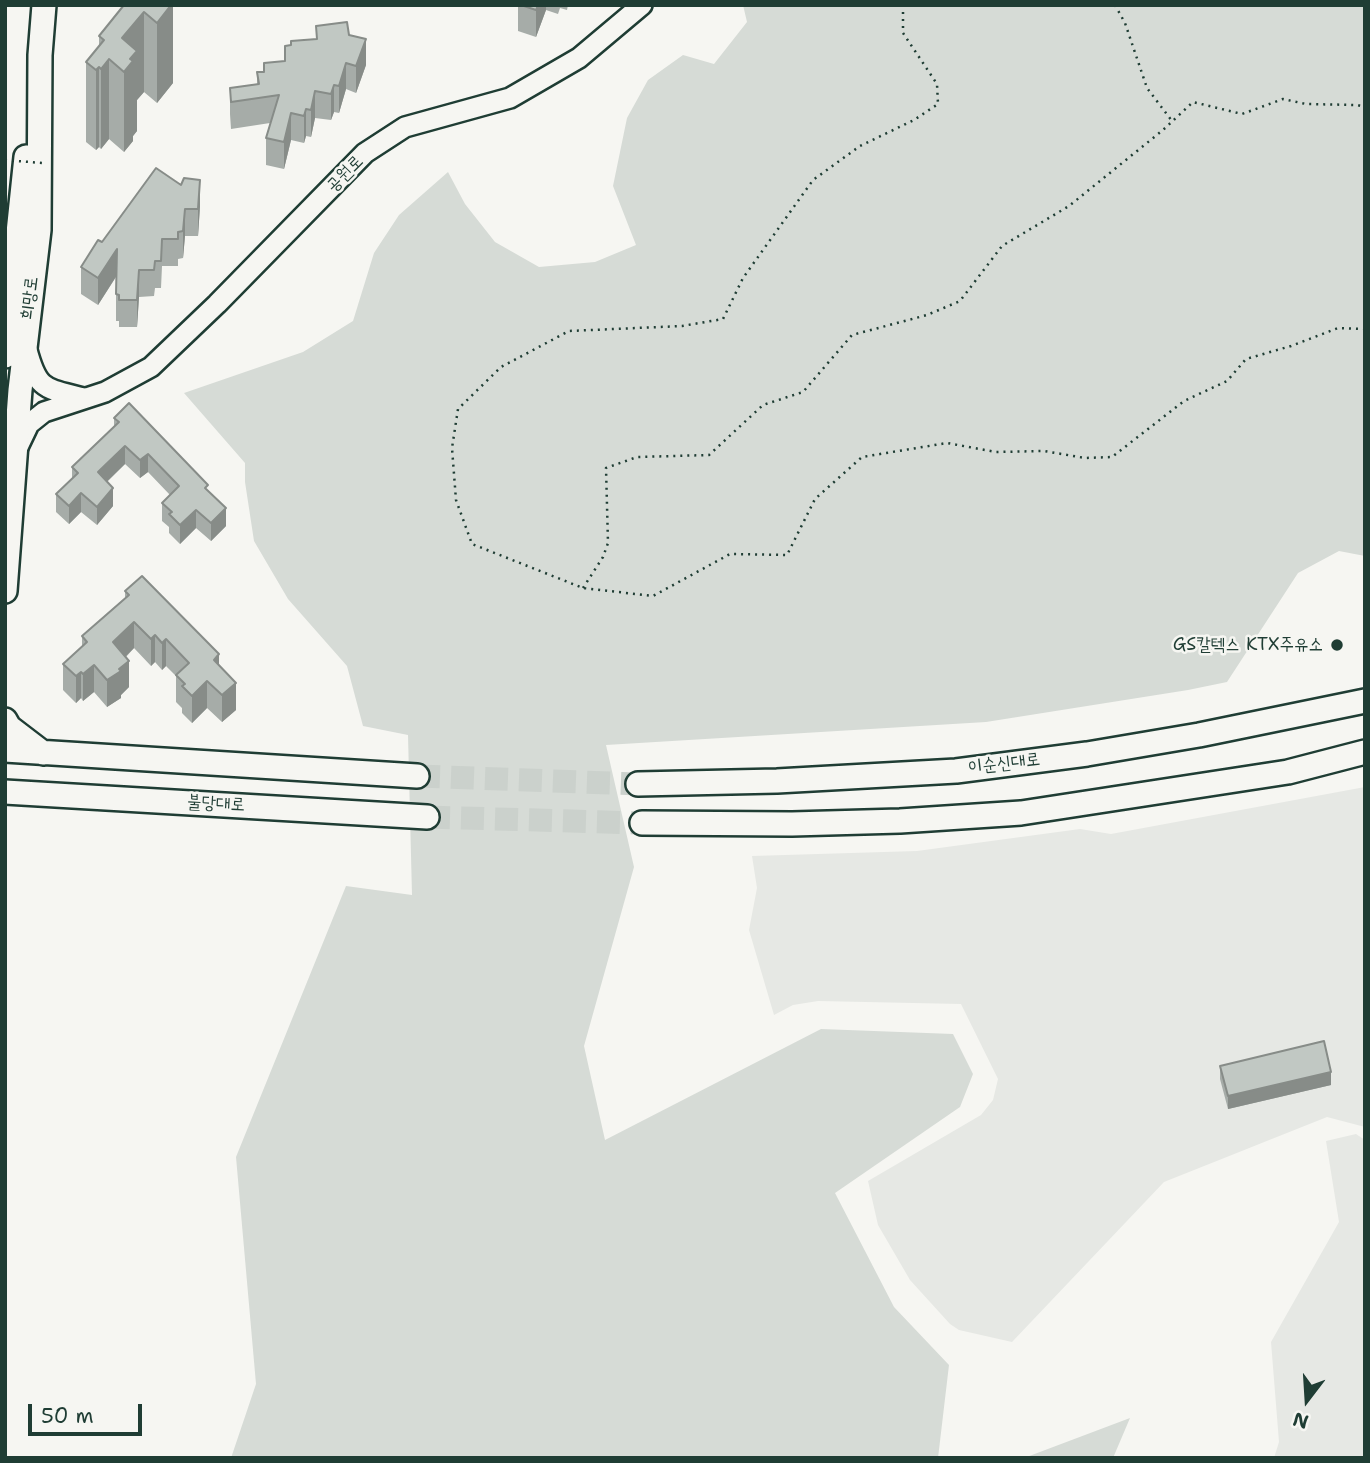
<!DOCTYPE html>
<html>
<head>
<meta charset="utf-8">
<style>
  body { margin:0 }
  #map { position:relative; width:1370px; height:1463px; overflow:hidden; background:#f6f6f2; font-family:"Shantell Sans",sans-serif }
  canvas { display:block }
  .frame { position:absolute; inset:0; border:7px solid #1f3d34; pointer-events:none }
  .north { position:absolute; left:1272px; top:1365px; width:70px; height:70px; -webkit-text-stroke:5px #f6f6f2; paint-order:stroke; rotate:197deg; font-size:19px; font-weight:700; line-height:28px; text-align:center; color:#1f3d34 }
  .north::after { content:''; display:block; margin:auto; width:24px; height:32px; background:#1f3d34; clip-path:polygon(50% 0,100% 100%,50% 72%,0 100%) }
  .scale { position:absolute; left:28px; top:1404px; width:114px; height:32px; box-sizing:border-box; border:4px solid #1f3d34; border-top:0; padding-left:9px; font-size:21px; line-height:24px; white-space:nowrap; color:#1f3d34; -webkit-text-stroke:5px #f6f6f2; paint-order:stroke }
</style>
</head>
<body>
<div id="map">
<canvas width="1370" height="1463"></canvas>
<div class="frame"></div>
<div class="north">N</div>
<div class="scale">50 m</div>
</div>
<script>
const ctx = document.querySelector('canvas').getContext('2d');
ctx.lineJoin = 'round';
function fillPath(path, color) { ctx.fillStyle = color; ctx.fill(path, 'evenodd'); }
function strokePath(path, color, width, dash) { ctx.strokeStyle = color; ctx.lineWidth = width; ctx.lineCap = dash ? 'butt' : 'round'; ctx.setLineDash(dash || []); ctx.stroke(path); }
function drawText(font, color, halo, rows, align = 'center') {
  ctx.font = font + ' "Shantell Sans","Poor Story",sans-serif'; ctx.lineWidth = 5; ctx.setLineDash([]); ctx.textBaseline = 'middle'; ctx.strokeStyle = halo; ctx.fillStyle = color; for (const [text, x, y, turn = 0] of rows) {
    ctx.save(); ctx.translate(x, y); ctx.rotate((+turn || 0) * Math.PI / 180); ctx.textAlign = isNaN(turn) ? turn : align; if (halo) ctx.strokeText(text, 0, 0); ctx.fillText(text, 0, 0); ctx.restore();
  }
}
fillPath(new Path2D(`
  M1365 787V1127L1327 1117 1164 1182 1012 1342 959 1330 950 1324 910 1280 878 1225 868 1181 981 1115 993 1100 998 1079 961 1004 818 1001 793 1005 774 1015 749 930 757 888 752 856 917 851 1080 829 1111 834Z
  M1356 1134 1365 1140V1458H1274L1279 1442 1271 1342 1339 1222 1326 1141Z`), '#e6e8e4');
fillPath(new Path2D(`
  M743 5H1365V556L1339 551 1298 573 1227 682 1188 690 986 722 606 745 634 867 584 1046 605 1140 821 1029 953 1034 973 1074 960 1107 835 1193 894 1307 949 1365 938 1458H231L256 1384 236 1157 346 886 412 895 408 735 363 726 347 666 288 599 254 541 245 482V463L184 393 303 352 353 321 374 253 399 215 448 172 465 204 495 242 539 267 595 262 636 245 613 186 627 118 648 80 683 55 714 64 747 22Z
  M1130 1418 1113 1458H1024Z`), '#d6dbd6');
strokePath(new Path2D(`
  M417 776 638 784
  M427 817 642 823`), '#cbd1cc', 23, [23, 11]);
const tertiary = new Path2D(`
  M27 350C38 391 45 388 84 398
  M18 447 29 424 44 412 105 392 151 367 217 304 365 153 405 127 510 98 579 58 642 5`);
const secondary = new Path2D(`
  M5 356 26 157
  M5 591 20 390 39 230 40 55 44 5
  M5 720 9 727 43 753
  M5 750 417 776
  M638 784 777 781 956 771 1087 754 1199 735 1365 701
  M5 792 427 817
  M642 823 792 824 900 821 1021 813 1288 772 1365 752`);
strokePath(tertiary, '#1f3d34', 24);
strokePath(secondary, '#1f3d34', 28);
strokePath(new Path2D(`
  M903 5V33L937 84 938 104 914 120 860 146 813 180 743 278 723 319 682 326 569 331 501 367 458 409 452 448 456 500 472 544 583 588 653 596 730 554 787 555 815 499 862 457 947 443 996 452 1044 451 1085 458 1112 457 1184 401 1227 381 1246 359 1291 346 1338 328 1365 329
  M1115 5 1125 23 1147 88 1172 121
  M583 588 603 557 608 543 606 468 637 457 709 455 763 405 803 392 852 335 927 315 960 301 1002 246 1069 206 1163 130 1193 102 1242 114 1283 99 1306 104 1357 105 1365 107`), '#1f3d34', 2.5, [2, 5]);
strokePath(tertiary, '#f6f6f2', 19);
strokePath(secondary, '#f6f6f2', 23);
strokePath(new Path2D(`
  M5 160 42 163`), '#1f3d34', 2.5, [2, 5]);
fillPath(new Path2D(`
  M124 5H173V83L157 103 144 92 137 100V131L133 136V141L124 152 109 139 101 149 99 147 96 150 86 142V62L99 46V36Z
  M518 5H568L567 10 560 8 558 14 546 10 536 37 518 31Z
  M316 26 349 35 366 65 356 93 346 89 339 113 334 112 331 120 315 118 311 137 306 136 304 143 291 140 284 169 266 165V138L270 123 231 129 230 114V88L257 84V72H264L285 61 291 45 316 39Z
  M156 168 200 206 198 236H185L183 258 178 259V266H162L161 288H155L154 296 139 297 137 327H119V321H116V277L98 305 81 294V267L102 242Z
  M114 418 208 491 226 526 211 541 196 528 180 544 169 533V527L162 521V503L170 495 148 472 140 478 125 464 107 482 113 506 97 525 81 512 69 524 56 512V494L72 478V467L114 426Z
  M125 591 219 665 236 710 222 722 207 708 192 723 182 713V708L176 702V676L166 666 162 670 155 662 151 666 134 648 126 657 129 687 121 695V698L107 707 94 692 83 701 81 698 76 703 63 690V664L82 646V636L125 598Z
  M1220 1066 1331 1085 1228 1109 1220 1079Z`), '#a6aca8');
fillPath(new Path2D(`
  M163 5H173V83L157 103V23Z
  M538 5H546V10L536 37V10Z
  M144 12V92L137 100V131L133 136V141L124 152V72L122 38Z
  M366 39V65L356 93V66Z
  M109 59V139L101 149V69Z
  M346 63V89L339 113V86Z
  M99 67V147L96 150V70Z
  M334 85V112L331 120V94Z
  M315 91V118L311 137V110Z
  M306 109V136L304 143V116Z
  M291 113V140L284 169V142Z
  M200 180V206L198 236V209Z
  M185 209V236L183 258V231Z
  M117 249V275L98 305V278Z
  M139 270V297L137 327V300Z
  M125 446V464L98 490V472Z
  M148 454V472L140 478V460Z
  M113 488V506L97 525V507Z
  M81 493V512L69 524V506Z
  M226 508V526L211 541V523Z
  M196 510V528L180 544V525Z
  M134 622V648L113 669V642Z
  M155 635V662L151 666V639Z
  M166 639V666L162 670V643Z
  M219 654V681L214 660Z
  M129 661V687L121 695V698L107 707V680Z
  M94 665V692L83 701V674Z
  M81 672V698L76 703V676Z
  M207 681V708L192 723V696Z
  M236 683V710L222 722V695Z
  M1331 1072V1085L1228 1109V1096Z`), '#878c88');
const building = new Path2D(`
  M124 5H171L157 23 144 12 122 38 137 51 130 59 133 61 124 72 109 59 101 69 99 67 96 70 86 62 104 40 99 36Z
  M521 5H538L536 10Z
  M347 22 349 35 366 39 356 66 346 63 339 86 334 85 331 94 315 91 311 110 306 109 304 116 291 113 284 142 266 138 279 95 231 102 230 88 259 84 257 72H264V63L285 61V46L291 45V41L317 39 316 26Z
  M156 168 181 185 184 178 200 180 198 209H185L183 231 178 232V239H162L161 261H155L154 270H139L137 300H119V295L116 294 117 249 98 278 81 267 98 240 102 242Z
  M129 403 208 485 205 488 226 508 211 523 196 510 180 525 169 514 172 512 162 503 179 486 148 454 140 460 125 446 98 472 113 488 97 507 81 493 69 506 56 494 78 473 72 467 119 422 114 418Z
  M142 576 219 654 214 660 236 683 222 695 207 681 192 696 182 686 185 684 176 675 189 663 166 639 162 643 155 635 151 639 134 622 113 642 129 661 119 669 121 671 107 680 94 665 83 674 81 672 76 676 63 664 87 642 82 636 129 595 125 591Z
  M1324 1041 1331 1072 1228 1096 1220 1066Z`);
fillPath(building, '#c1c8c3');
strokePath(building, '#878c88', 2);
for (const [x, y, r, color] of [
  [1337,645,7,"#1f3d34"]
]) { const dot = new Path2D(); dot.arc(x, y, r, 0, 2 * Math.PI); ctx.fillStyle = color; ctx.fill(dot); strokePath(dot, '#f6f6f2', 2.5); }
drawText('18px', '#1f3d34', '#f6f6f2', [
  ["공원로",345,174,-45],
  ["희망로",30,298,-83],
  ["이순신대로",1004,764,-7],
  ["불당대로",216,804,3]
]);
drawText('18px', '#1f3d34', '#f6f6f2', [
  ["GS칼텍스 KTX주유소",1323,645]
], 'right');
</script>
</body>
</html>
